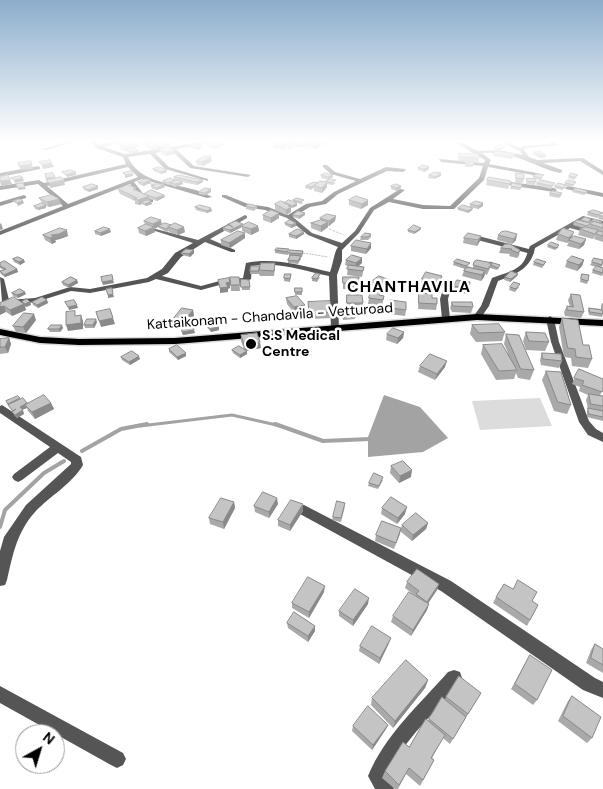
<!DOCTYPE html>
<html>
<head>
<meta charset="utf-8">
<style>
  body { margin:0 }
  #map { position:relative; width:603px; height:789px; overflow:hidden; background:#fff; font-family:"DM Sans",sans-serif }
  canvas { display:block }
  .north { position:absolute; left:15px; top:724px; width:50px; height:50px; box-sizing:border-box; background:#fff; border:1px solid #999; border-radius:50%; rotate:39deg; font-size:14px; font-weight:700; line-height:20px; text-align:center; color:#000 }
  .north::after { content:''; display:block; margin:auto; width:18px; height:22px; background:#000; clip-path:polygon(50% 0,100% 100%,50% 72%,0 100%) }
</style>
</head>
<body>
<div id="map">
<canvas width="603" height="789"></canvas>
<div class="north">N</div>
</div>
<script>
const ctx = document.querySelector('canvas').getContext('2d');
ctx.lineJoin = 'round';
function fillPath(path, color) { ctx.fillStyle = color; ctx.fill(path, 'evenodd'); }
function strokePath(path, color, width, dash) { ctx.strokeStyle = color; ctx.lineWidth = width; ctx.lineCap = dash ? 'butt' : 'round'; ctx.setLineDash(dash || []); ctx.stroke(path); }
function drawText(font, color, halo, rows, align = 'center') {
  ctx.font = font + ' "DM Sans",sans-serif'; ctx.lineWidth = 5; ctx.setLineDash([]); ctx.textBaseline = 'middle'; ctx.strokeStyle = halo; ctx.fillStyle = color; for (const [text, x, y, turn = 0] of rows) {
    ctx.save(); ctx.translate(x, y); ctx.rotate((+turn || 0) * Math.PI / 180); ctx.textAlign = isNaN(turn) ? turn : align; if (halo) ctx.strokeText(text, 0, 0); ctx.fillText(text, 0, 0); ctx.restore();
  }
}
fillPath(new Path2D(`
  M540 398 552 426 480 430 472 401Z`), '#dcdcdc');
fillPath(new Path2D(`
  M384 395 420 407 448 438 423 452 368 457V437Z`), '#a3a3a3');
strokePath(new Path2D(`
  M140 426 232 415 281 426`), '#a3a3a3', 3);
strokePath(new Path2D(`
  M275 424 323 441 370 439
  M82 451 121 429 147 424
  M0 527 5 510 44 473 64 461`), '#a3a3a3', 4);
const primary = new Path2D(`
  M477 314 603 320V326L477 320 175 344 79 345 40 343 0 335V329L40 337 79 339 175 338Z`);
strokePath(primary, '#dbdbdb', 3);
strokePath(new Path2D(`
  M329 229 344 235
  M303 253 328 257`), '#777', 1, [0.5, 1]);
strokePath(new Path2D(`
  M478 238 532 252`), '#555', 4);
fillPath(new Path2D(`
  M73 140H82L45 150 43 149Z
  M89 140H94L99 145 118 140H127L104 147 125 154 158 149 141 140H148L164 148 213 140H227L176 149 194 166 251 175 248 177 190 168 171 150 155 153 169 167 208 179V181L165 169 150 154 128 157C142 189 186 181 212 197L207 198 142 179 134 182 145 196 153 200V202C142 202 136 192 130 184L0 235V231L63 206 38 184 0 190V186L39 180 44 183 126 164 123 157 96 148ZM128 167 138 177 68 204 47 186Z
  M268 140H280L303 146 301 147Z
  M406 140H415L404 143Z
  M451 140H457L478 151 499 150 523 155 520 151 503 143 507 142 520 148 523 146 551 144 549 142 551 141 559 145 525 148 524 150 529 157 537 160 583 158 603 171V175L580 161 543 163 562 170V172L560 173C531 166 515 150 482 153L491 160 489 164 542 174 539 176 488 167 484 180 454 209H423L389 202 374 210 359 233 342 250V261L337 275 339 328 335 331 331 328 329 276C306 271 277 261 252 266L251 279 245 282 227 283 201 290 156 279 149 282 90 293 71 291 36 302 8 305 0 308V303L2 302 0 277 4 279 9 300 35 298 70 287 90 289 147 278 162 269 175 253 193 243 152 230V228L198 240 245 215 247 216V218L210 239 235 250V252H231L205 242 181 257 168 273 162 276 201 286 227 279 243 278 246 263C274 257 303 266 330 272 333 265 334 252 338 247L308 235 287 218 265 210 245 207 222 197V195H226L248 204 268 207 288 215 306 204 322 201 334 192 356 181 331 174 323 167V165H327L335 172 360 179 386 167 405 169 406 170 403 172 387 171 338 194 326 204 310 207 293 217 312 233 342 243 355 231 370 208 400 189 405 190 393 199 423 205 450 206 479 178 483 166 441 162 439 159 484 163 485 160Z
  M38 166 40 167V169L0 177V173Z
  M497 180 554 188 557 190 554 192 495 183 494 182Z
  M568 186 603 193V197L566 189 565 188Z
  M24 195 26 196V198L0 206V202Z
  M583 216 603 221V225L584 220 575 225 603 233V237L570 228 535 248C531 269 516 274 498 281L489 306 480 319H474L473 317 481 306 492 278C502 274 518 271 524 261 527 256 528 250 530 246Z
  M444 286H447L451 288 448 299 450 319 446 322 442 319 440 299Z
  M550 316 554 319 559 342 589 421 596 429 603 433V442L588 435 579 422 551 342 546 319Z
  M2 405 81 457 83 465C72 484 50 496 35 512 17 532 13 554 7 580L5 585 0 586V551L4 537 26 505 71 464V462L58 453 22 480 18 482 14 480 12 477 14 474 50 447 0 413V406Z
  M304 505 451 581 595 678 603 682V698L583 690 441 591 300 514 298 510 300 506Z
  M454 670 460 672 462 678 460 684C434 713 404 740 387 775L394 789H375L368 776C385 735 419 705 448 672Z
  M0 686 123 753 126 759 123 765 117 768 111 765 0 703Z`), '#555');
fillPath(primary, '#000');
fillPath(new Path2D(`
  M181 140H194V141L188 143 181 141Z
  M275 140H325V143L315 149 309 147V146L307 147 293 144V149H288V144L284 149 273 148V144Z
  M498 140H513L512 142 506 143Z
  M138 142 139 147 134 148 138 152 131 154 127 152V150L125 151 120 149 119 144Z
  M158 142H171V145L164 147 158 144Z
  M146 145 158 148 152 150 147 147Z
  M190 145 202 148 197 150 190 147Z
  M505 146 504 148 500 151 493 149 494 147Z
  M160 149 174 154 167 156 161 154Z
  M495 151 514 157 512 159 493 156Z
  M534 152 546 157 540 158 533 154Z
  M459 153 479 158 478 163 474 162 473 167H465L466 162 459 161 458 157Z
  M196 161H212L203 166 197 165Z
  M418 168 429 169 424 172 418 170Z
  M153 169 167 170V172L161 174 154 171Z
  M516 173 524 179 522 184 515 183Z
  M321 175 333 177 328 180 321 178Z
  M429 175 441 176 434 179 428 178Z
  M533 176 543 178 540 180 536 179 535 185 526 184 527 178H533Z
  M569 176 577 177 574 180 568 178Z
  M174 177 203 180V182L197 185 182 182 183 184 175 187 171 185 170 184 169 185 164 183 163 181 174 179Z
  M150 180 151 183 143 186 139 184 138 182Z
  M487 180 511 181 508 189 486 185Z
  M320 181 336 183 332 185 327 184V187L322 193 314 191V188L311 190 305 188 306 186 318 183Z
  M576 182 575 184 572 187 566 186 565 188 562 190 554 188 555 186 565 185V183Z
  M512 183 522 185 520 190 510 189Z
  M537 183H555L551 189 536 185Z
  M151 184 165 187 157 190 152 189Z
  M98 186V189L89 192 84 190 83 187Z
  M391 186H401V188L396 191 391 189Z
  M118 189 136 191 144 194 164 195 165 197 157 201 149 199 152 204 146 206 142 204 139 205 135 204V201L120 194Z
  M573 190 587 191V193L584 195 572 192Z
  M199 192H211L205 195 199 194Z
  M550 193 562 195 559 198 549 196Z
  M39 198 61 204 49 207 46 206V208L38 210 35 209 34 206 42 203Z
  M293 200 304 203 301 204 297 203V206L291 208V212L286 215 275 210V204L293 202Z
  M349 200 368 205 361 209 349 205Z
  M470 204 483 206 478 209 470 207Z
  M246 206H257V208L254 211 246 209Z
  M195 207 212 211 207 213 196 210Z
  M458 208 472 210 468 213 458 210Z
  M588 212 603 215V220L598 219 599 217 597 218 587 215Z
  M279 213V218L271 223 263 220V215Z
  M305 213V215L299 219 293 217V215Z
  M336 216 335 221 329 226H328V227L321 232 311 228V223L320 220V218Z
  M581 220 590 222 589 223H590V222L602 224 603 223V242L594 239 596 235 593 239 578 235 580 229 583 228 573 225 574 222 581 221Z
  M144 221 161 224 185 232 178 235 169 232V231L167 232 159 228 158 227 154 229 155 232 146 236 139 233 138 228 145 225Z
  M285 223 296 226 291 228 285 225Z
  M229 224 258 226 259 231 251 235 242 231V227L230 233 223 230V228L229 225Z
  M421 228 420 230 414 234 408 232V230Z
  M95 231 111 232 101 236 95 234Z
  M304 232V234L296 239 289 237V234Z
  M501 232 516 240 512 244 497 240 498 235Z
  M245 233V238L230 248 221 245V240Z
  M371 234V237L368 240H360L361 237Z
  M558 234 572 237 586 239 584 245 579 249 567 246 569 241 567 243 556 240Z
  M43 235 68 236 60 239 55 240 56 242 52 244 45 240Z
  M464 238 480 241 477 246 463 243Z
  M371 243V248L366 254 351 251V246Z
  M548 245 559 247 555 250 547 247Z
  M501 248 520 250 519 256 517 258 509 256 510 254 499 253Z
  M194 250V253L190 257 182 255 181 253Z
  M275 250 289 252 303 251V254L302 257H301V259L298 264 288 263V260L290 256H289V253L288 255 275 253Z
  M362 258V263L359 266 364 267 362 277 347 275 348 266 345 265 346 260Z
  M13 259 25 262 20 265 14 262Z
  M477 260 499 268 497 270 490 268 487 275 485 274 484 277 481 281 462 276 464 271 465 269 453 265 454 262 469 266 468 267 473 268 474 262Z
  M584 260 582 266 577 271 565 267 567 261Z
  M534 262 545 264 542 268 533 265Z
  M592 262 603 265 601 267 603 268V274L602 276 592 273 593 270 596 267 590 265Z
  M0 263 17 269 18 272 5 277 1 274 0 272V271L4 270 0 268Z
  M260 266 275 269 274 276H260L259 274H250V271Z
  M291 274 290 282 284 281V278Z
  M518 274 517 276 510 282 504 280 505 277Z
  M582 274 588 281 587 284 580 282Z
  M230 277H239L240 291H231Z
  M320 277 317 282 312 281V278Z
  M343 277 359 284V290L343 289Z
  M241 279 249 280 250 290H242Z
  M422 279 441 282 438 288 421 284Z
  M77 280 78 283 69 288 63 285 62 282Z
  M371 282 389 286 382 292 371 287Z
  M470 282 467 294 453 291 454 286Z
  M510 287H519L515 292 509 290Z
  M295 288H302V295H295Z
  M380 292 379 295 384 296 382 306 368 304 369 298Z
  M12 293 26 294 18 298 13 296Z
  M419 293 432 298 437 304 436 310 418 309Z
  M571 294 584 312 581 318 565 316 564 312 567 306 570 307 568 300Z
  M347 295 363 303 362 309 347 308Z
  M286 298 305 311 294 313 287 304Z
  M47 300 48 303 38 308 33 305 32 302Z
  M390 300 406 310 405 316 389 314Z
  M30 302 31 305 25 307 26 310 12 316 6 312 0 303Z
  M308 302 332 312V318L309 319Z
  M452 302 473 307 471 313 452 312 450 308Z
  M602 303H603V314L602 317 589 315 588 311 589 308 601 309V306Z
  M193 310 194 316 187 324 195 333 183 335 181 325 175 324 174 318Z
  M341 311 356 316 355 319 343 320 341 314Z
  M562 318 583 345 592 359 588 368 572 366 571 358 564 357 559 327Z
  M36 320 26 333 16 332 13 326Z
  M97 322 94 328H85L84 325Z
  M204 322 219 327V330L211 332 205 325Z
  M472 325 505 332 502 341 476 342 470 334Z
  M63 328 60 332H50L48 329Z
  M404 332 403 338 397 344 386 340 387 334Z
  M526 332 549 342 545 351 526 350 523 341Z
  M506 334 534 370 530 380 518 378 516 373 514 379 496 380 481 354 483 345 508 353 504 344Z
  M241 335 261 348 247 351V354L240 358 233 353 232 350 244 349 241 341Z
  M9 338 11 344 8 353 0 354V339Z
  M169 349 186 356 178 360 169 352Z
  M542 353 562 361 559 368 541 365 540 360Z
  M121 357 140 359 130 365 122 360Z
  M420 366 445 367 435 380 418 372Z
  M579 369 603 390 600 395 603 396V421L587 417V411L588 409 586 400 588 395 579 391 580 387 572 384Z
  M546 371 571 405 567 414 554 411 542 380Z
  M20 399 28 403H51L54 409 35 419 28 411 27 408 22 410 24 414 17 418 14 415 13 412 10 408 6 401Z
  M391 466 411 477 399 483 390 473Z
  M383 480 378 489 368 486 369 483Z
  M234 502 235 508 224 529 210 524 209 518Z
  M278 504 269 518 255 512 254 506Z
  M345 506 341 522 332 520 333 517Z
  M382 508 405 514 397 524 381 514Z
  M303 511 290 531 278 526V520Z
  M428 523 426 529 412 541 400 531 394 549 375 541 376 535 401 528 402 525Z
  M407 582 437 590 428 604 427 610 411 636 391 622 393 616 416 596 405 588Z
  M324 592 309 618 292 608V603Z
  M496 597 532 601 538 605 527 626 493 603Z
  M368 604 353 626 339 616V611Z
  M287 623 315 631 308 642 288 628Z
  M389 643 379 664 359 651 360 646Z
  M595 644 603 649V673L586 663 591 650Z
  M530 655 537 700 533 705 511 689Z
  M428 680 425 688 393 728 371 705 372 698Z
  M481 693 450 744 443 738 432 758 434 760 420 786 406 774 398 789H395L382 778 385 771 409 747 429 719 445 699 446 697Z
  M572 696 592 738 587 743 558 721 568 701Z
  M388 725 386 729 372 750 352 731 353 726Z`), '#a9a9a9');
fillPath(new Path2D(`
  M187 140H194V141L188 143Z
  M288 140V144L284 149V145Z
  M322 140H325V143L315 149V144Z
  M506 140H513L512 142 506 143Z
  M138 142 139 147 125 151 124 146Z
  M171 142V145L164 147V145Z
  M225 143V145L213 149V147Z
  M158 146V148L152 150 151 147Z
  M202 146V148L197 150 196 148Z
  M138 150V152L131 154V152Z
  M174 150V154L167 156V152Z
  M540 155H546V157L540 158Z
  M211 156 212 161 203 166 202 162Z
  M52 163 54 167 43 169 42 165Z
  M32 164 33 169 21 170 19 166Z
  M429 167V169L424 172V169Z
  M167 170V172L161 174V172Z
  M76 172V175L67 177 66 175Z
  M441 173V176L434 179 435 177Z
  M133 174V176L125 178V175Z
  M333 175V177L328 180V177Z
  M55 177 56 181 48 183 46 178Z
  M23 178 24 181 15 183 14 180Z
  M10 180 12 184 1 186 0 181Z
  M64 180 65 185 50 188 49 183Z
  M150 180 151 183 143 186V183Z
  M203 180V182L197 185V182Z
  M182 182 183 184 175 187V184Z
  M327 182V187L322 193V188Z
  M164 184 165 187 157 190V188Z
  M98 186V189L89 192 88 190Z
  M401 186V188L396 191V188Z
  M25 187 26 189 19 190 18 188Z
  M211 189V192L205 195V193Z
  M164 195 165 197 157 201 156 198Z
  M149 196 150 201 141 202 142 204 139 205 138 200Z
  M59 199 61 204 49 207 47 202Z
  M368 200V205L361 209 362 204Z
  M23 201 24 203 18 206 17 203Z
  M151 201 152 204 146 206 145 204Z
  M297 203V206L292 208V206Z
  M483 203V206L478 209V206Z
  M46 205V208L38 210V208Z
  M291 205V212L286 215V210L288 206Z
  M211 208 212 211 207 213V211Z
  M473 208 472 210 468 213V211Z
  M279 213V218L271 223V218Z
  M305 213V215L299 219V216Z
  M336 216 335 221 329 226V221Z
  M161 220 162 225 154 229 153 224Z
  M328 222V227L321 232V226Z
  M1 223 3 229 0 230V224Z
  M296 223V226L291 228V225Z
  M243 224 244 226H241L242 227 230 233V230Z
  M258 226 259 231 251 235V229Z
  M154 227 155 232 146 236 145 231Z
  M184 227 185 232 178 235 177 230Z
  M421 228 420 230 414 234 415 232Z
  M110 229 111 232 101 236 100 233Z
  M67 230 68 236 60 239 55 240 56 242 52 244 50 238 51 235Z
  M304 232V234L296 239V236Z
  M574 232 572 237 567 243 569 238Z
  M245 233V238L230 248 229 243Z
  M517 234 516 240 512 244 514 239Z
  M481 236 480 241 477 246 478 240Z
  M586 239 584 245 579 249 581 244Z
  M371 243V248L366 254 367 249Z
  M194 250V253L190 257 189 254Z
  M362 258V263L355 268 356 263Z
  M24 260 25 262 20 265 19 262Z
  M584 260 582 266 577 271 579 265Z
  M17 269 18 272 5 277 4 275Z
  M485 271 484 277 481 281 482 275Z
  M518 274 517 276 510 282 511 279Z
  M442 276 441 282 438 288 439 282Z
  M77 280 78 283 69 288 68 285Z
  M113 280 114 283 103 285 102 282Z
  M390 280 389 286 382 292 383 286Z
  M230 282V288L228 289V292L220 293V288L226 283Z
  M25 292 26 294 18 298 17 295Z
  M113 294 114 297 108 298V295Z
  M47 300 48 303 38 308 37 305Z
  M30 302 31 305 26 307 24 304Z
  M24 304 26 310 12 316 10 310Z
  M77 305 78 308 69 310 68 307Z
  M305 305V311L294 313V307Z
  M4 306 6 312 0 315V307Z
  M193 310 194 316 186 326 185 320Z
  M34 314 36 320 26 333 23 327Z
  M81 315 83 321V329L68 331 66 325Z
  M113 318 115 324 101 327 99 321Z
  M96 319 97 322 94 328 93 325Z
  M62 325 63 328 60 332 59 329Z
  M219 327V330L211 332 210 329Z
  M194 330 195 333 183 335 182 332Z
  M404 332 403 338 397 344 398 338Z
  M9 338 11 344 8 353 5 347Z
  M260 342 261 348 245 351 244 345Z
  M247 351V354L240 358V355Z
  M186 353V356L178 360 177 357Z
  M139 356 140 359 130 365 129 362Z
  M447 361 445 367 435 380 437 374Z
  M51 403 54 409 35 419 32 412Z
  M25 405 27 408 21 410 20 407Z
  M23 410 24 414 17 418 15 415Z
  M412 470 411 477 399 483 400 476Z
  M277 498 278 504 269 518V512Z
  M234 502 235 508 224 529 223 522Z
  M303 504V511L290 531V525Z
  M407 507 405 514 397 524 398 518Z
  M428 523 426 529 412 541 413 535Z
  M401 528 400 534 394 549Z
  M439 584 437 590 425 607 427 602Z
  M325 586 324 592 309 618V612Z
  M369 598 368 604 353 626V620Z
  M429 604 427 610 411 636 413 630Z
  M315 626V631L308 642V636Z
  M391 638 389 643 379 664 380 658Z
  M428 680 425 688 393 728 395 721Z
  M388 725 386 729 372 750 373 745Z`), '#898989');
const building = new Path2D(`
  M133 140 138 142 124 146 119 144Z
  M164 140 171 142 164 145 158 142Z
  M275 140H288L284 145 273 144Z
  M295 140H311L307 143Z
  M314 140H322L315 144 309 143Z
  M220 141 225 143 213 147 208 146Z
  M152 143 158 146 151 147 146 145Z
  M288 143H293V146H288Z
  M195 144 202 146 196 148 190 145Z
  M498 145 505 146 500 149 494 147Z
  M167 147 174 150 167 152 160 149Z
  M134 148 138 150 131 152 126 150Z
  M495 151 515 154 512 156 494 154Z
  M540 151 546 155H540L534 152Z
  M459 153 478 154 479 158 460 157Z
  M205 156H211L202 162 196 161Z
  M50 160 52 163 42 165 39 162Z
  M31 161 32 164 19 166 18 163Z
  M466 162H474L473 165 466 164Z
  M423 165 429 167 424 169 418 168Z
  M159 167 167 170 161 172 153 169Z
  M71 170 76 172 66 175 62 172Z
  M131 171 133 174 125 175 123 173Z
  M435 172 441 173 435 177 429 175Z
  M53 173 55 177 46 178 45 174Z
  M326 173 333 175 328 177 321 175Z
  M516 173 524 174V179L516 178Z
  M571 173 578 175 575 177 569 176Z
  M537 174 544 175 540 178 533 176Z
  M8 175 10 180 0 181V177Z
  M179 175 203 180 197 182 174 177Z
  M20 176 23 178 14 180 11 178Z
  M61 177 64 180 49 183 46 180Z
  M489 177 511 181 510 184 487 180Z
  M170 178 175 180 168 183 163 181Z
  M527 178 536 179V182L527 181Z
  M146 179 150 180 143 183 138 182Z
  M330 179 336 180 332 183 326 181Z
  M178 180 182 182 175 184 170 183Z
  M541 180 555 183 552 186 537 183Z
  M568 180 576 182 573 185 565 183Z
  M320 181 327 182 322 188 314 186Z
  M314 182 318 183 311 187 306 186Z
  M23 183 25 187 18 188 16 184Z
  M512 183 522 185 521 188 511 186Z
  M558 183 566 185 563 188 555 186Z
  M92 184 98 186 88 190 83 187Z
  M151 184H164L157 188 151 186 154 185Z
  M396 184 401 186 396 188 391 186Z
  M128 185 136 188 133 189 149 196 138 200 134 199 137 198 118 189Z
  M205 188 211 189 205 193 199 192Z
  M576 188 587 191 585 193 573 190Z
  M151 190 164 195 156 198 144 194Z
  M553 191 562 193 560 195 550 193Z
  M52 195 59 199 47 202 39 198Z
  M356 196 368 200 362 204 349 200Z
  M297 198 304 200 301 202 293 200Z
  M20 199 23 201 17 203 13 201Z
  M148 200 151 201 145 204 141 202Z
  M289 200 297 203 292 206 284 203Z
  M281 201 291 205 288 206 291 207 286 210 275 204Z
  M476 201 483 203 478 206 470 204Z
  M42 203 46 205 38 208 34 206Z
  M249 204 257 206 254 208 246 206Z
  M200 205 211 208 207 211 195 207Z
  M463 205 473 208 468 211 458 208Z
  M271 210 279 213 271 218 263 215Z
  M594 210 603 213 598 215 588 212Z
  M298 211 305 213 299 216 293 215Z
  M327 214 336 216 329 221 320 218Z
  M151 217 161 220 153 224 144 221Z
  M585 217 591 219 588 222 581 220Z
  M594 219 602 222 600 223 593 221 592 223 590 222Z
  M290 220 296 223 291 225 285 223Z
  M321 220 328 222 321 226 311 223Z
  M578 220 590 223 587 226 574 222Z
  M236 221 243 224 230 230 223 228 228 225 233 227 229 224Z
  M593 221 603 224V228L590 224Z
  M249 222 258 226 251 229 241 226Z
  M165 223 171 225 168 227V228L166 229 158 226Z
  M175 223 184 227 177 230 168 227Z
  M146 224 154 227 145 231 138 228Z
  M414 225 421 228 415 232 408 230Z
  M104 227 110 229 100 233 95 231Z
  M586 227 598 230 595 234 580 229Z
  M60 228 67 230 59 234 51 235 54 236 50 238 43 235Z
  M563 228 574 232 569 238 558 234Z
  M298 229 304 232 296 236 289 234Z
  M238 231 245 233 229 243 221 240Z
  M506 231 517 234 514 239 498 235 501 232Z
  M599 231 603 232V236L596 234Z
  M365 233 371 234 368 237H361Z
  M468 233 481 236 478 240 464 238Z
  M574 236 586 239 581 244 569 240Z
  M356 240 371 243 367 249 351 246Z
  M551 242 559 245 556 248 548 245Z
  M505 244H510L520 250 518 253 511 250 512 249 501 248Z
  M277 248 289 249 287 252 275 250Z
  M186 249 194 250 189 254 181 253Z
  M290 250 303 251 302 254 289 253Z
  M291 255 301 256 298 261 288 260Z
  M352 255 362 258 356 263 346 260Z
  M572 256 584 260 579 265 567 261Z
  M18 257 24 260 19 262 13 259Z
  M594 258 603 260 602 265 592 262Z
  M457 259 470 263 466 266 454 262Z
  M537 259 546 262 543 265 534 262Z
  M477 260 492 263 488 269 473 265 474 262Z
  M5 261 17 269 4 275 0 271 6 269 0 266V263Z
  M490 262 500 265 498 268 491 265 492 263H489Z
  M261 263H275L274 271 259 270Z
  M349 265 364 267 363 271 347 269Z
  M251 266H260L259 271H250Z
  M597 266 603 268V273L593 270Z
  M467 267 485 271 482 275 464 271Z
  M511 271 518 274 511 279 505 277Z
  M426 272 442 276 439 282 422 279Z
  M316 273 320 274 317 279 312 278Z
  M285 274H291L290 279 284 278Z
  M582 274 589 275 588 281 581 279Z
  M112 275 113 280 102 282 101 277Z
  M379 276 390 280 383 286 371 282Z
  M71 277 77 280 68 285 62 282Z
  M230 277H239L240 285H231Z
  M343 277H359V284L343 283Z
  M229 278 230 282 226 283 228 287 220 288 218 280Z
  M241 279 249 280 250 287H241Z
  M457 280 470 282 469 288 454 286Z
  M514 282 520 284 516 289 510 287Z
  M112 288 113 294 108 295 106 289Z
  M295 288H302V292H295Z
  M20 289 25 292 17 295 12 293Z
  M371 291 380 292 379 295 384 296 383 300 369 298Z
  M419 293 432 294V298H437V304L419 303Z
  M571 294 580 295 584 312 567 310V306L573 307Z
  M347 295H362L363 303H347Z
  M297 296 305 305 294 307 286 298Z
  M14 297 24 304 10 310 4 306 0 307V303Z
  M42 297 47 300 37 305 32 302Z
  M27 299 30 302 24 304 22 301Z
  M74 300 77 305 68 307 65 302Z
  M390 300 406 302V310L390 308Z
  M330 301 332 312 309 313 308 302Z
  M452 302H472L473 307 453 306Z
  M182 308 193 310 185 320 174 318Z
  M589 308 602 310 603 314 590 312Z
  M110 309 113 318 99 321 96 312Z
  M354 310 356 316 343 317 341 311Z
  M75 311V316L81 315V323L66 325V312Z
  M24 313 34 314 23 327 13 326Z
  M562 318 578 320 583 345H589L592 359 576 357 575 349 568 348Z
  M87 319H96L93 325H84Z
  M213 319 219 327 210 329 204 322Z
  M193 323 194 330 182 332 181 325Z
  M499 324 505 332 479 333 472 325Z
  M51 325H62L59 329H48Z
  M393 328 404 332 398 338 387 334Z
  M526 332 545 333 549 342 529 341Z
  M257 333 260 342 244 345 241 335Z
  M506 334 519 335 534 370 521 369Z
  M9 338 5 347H0V339Z
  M502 344 517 370 499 371 483 345Z
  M177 345 186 353 177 357 169 349Z
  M239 346 247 351 240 355 232 350Z
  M132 351 139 356 129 362 121 357Z
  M542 353 561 354 562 361 543 359Z
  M430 354 447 361 437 374 420 366Z
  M579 369 603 379V390L602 392 582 385 584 381 574 378Z
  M546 371 561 372 571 405 558 402Z
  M589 394 603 396V406L591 404Z
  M44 395 51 403 32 412 25 405Z
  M18 396 20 398 8 404 6 401Z
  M23 398 27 403 20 407 23 410 15 415 12 412 16 409 13 411 8 405Z
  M588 408 603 411V417L589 414Z
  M403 461 412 470 400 476 391 466Z
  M374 473 383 477 379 486 369 483Z
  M263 492 277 498 269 512 254 506Z
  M391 497 407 507 398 518 382 508Z
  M221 498 234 502 223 522 209 518Z
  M291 500 303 504 290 525 278 520Z
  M337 501 345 503 341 518 333 517Z
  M416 513 428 523 413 535 402 525Z
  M382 521 401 528 396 543 376 535Z
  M417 569 439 584 427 602 416 594 419 591 407 582Z
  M308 577 325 586 309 612 292 603Z
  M518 580 537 592 532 601 538 605 530 620 496 597 504 584 513 589Z
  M355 589 369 598 353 620 339 611Z
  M409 592 429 604 413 630 393 616Z
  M294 612 315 626 308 636 287 623Z
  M372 626 391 638 380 658 360 646Z
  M595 644 603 649V665L591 658Z
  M530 655 552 670 537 700 515 684Z
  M406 660 428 680 395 721 372 698Z
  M459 676 481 693 468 714 446 697Z
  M572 696 601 717 592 738 563 716Z
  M442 697 466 717 453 739 429 719Z
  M368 706 388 725 373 745 353 726Z
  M426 719 445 735 431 758 434 760 423 780 409 768 399 785 385 771 403 742 409 747Z`);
fillPath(building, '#c4c4c4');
strokePath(building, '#898989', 1);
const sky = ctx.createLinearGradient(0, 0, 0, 251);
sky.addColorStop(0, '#8cadcc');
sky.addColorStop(0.56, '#fff');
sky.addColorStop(1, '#ffffff00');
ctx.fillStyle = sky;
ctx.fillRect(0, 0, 603, 251);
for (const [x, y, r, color] of [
  [251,344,6,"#000"]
]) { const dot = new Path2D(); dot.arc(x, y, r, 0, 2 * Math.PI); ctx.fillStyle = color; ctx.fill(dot); strokePath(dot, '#fff', 2); }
drawText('14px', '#000', '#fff', [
  ["Kattaikonam - Chandavila - Vetturoad",270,317,-4]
]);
drawText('bold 14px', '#000', '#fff', [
  ["S.S Medical",262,336],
  ["Centre",262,352]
], 'left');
ctx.letterSpacing = '1px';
drawText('bold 16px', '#000', '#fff', [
  ["CHANTHAVILA",409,288]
]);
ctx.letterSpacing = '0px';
</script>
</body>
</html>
